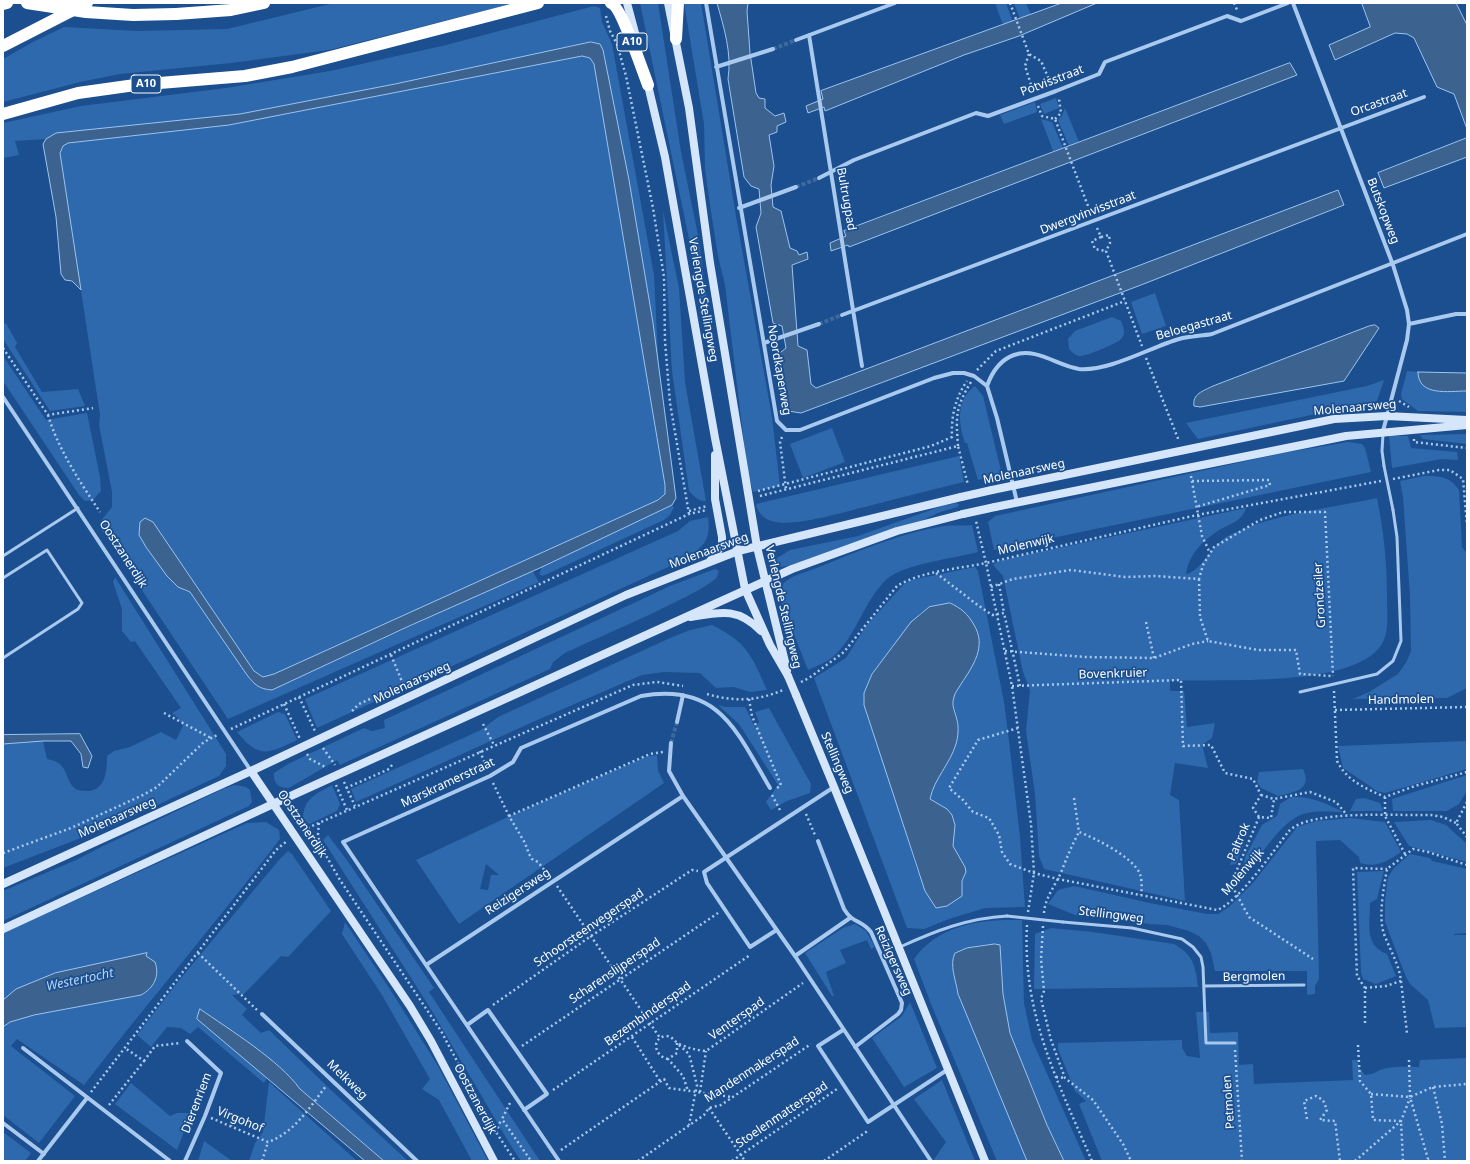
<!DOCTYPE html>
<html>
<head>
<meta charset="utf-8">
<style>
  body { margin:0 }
  #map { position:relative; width:1470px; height:1164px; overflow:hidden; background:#1b4f8f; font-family:"Noto Sans",sans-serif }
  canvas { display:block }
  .frame { position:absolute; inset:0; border:4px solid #fff; pointer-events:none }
</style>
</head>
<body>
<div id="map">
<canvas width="1470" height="1164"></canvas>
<div class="frame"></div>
</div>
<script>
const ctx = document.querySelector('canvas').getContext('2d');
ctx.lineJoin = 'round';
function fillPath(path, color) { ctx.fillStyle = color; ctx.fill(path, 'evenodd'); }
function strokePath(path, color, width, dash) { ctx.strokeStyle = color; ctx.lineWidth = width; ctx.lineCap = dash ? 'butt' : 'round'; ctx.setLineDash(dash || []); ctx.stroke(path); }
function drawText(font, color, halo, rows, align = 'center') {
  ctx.font = font + ' "Noto Sans",sans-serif'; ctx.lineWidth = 3.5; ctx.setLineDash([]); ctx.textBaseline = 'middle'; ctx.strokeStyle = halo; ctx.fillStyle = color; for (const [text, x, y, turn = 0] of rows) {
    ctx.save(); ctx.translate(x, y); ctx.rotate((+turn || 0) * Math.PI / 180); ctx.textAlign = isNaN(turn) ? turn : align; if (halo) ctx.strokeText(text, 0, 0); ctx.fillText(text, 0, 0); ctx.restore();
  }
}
fillPath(new Path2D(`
  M334 3H515L329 50 231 63 120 74 80 82 3 102V59L33 42 64 27 137 31 227 29Z
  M640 3H658L681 152 698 235 713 343 701 306 689 239Z
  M684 3H701L736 216 772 417 780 486 753 492 747 468 725 285 718 256 710 205 705 169 704 124Z
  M995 3H1006L1013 22 1003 25Z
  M1014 3H1026L1031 15 1020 19Z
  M594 6 600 8 602 22 612 44 654 275 659 374C645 265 624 158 603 50L600 44 591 42 395 84 240 114 57 133 46 139 15 141 19 155 3 158V123L81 106 226 88 330 71 446 45Z
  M582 56 590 58 594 64 665 485V494L658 500 274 674 263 677 254 671 153 522 145 518 140 522 139 535 185 591 190 592 247 675 272 690 532 570 539 582 228 719 101 529 100 522 112 507V492L99 425 100 415 60 153 63 146 68 143 229 125Z
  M1056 98 1059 108 1044 114 1040 104Z
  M1035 102 1037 112 1004 124 1000 115Z
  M1065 108 1079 142 1069 146 1058 120 1062 116Z
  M1041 119 1052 122 1063 148 1053 151Z
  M663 211 679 288 685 382 706 501C699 502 694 496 689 491L672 371Z
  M1155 293 1166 326 1142 334 1131 302Z
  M1112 317 1121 321C1123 326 1126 333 1122 338 1119 343 1085 357 1079 356 1075 355 1072 352 1069 349L1068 339 1075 331Z
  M6 323 17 343 15 347 42 392 78 389 85 406 50 411 3 339V325Z
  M3 356 46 420 87 413 100 477 101 491 93 500 85 501 79 495 3 381Z
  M1407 371 1418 372C1418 397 1449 391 1467 391V412L1418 411 1402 399 1401 394Z
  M1384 380 1377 401 1198 439 1186 423 1367 386Z
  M975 386 983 396 1002 475 978 480 967 443H965C958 422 956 400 975 386Z
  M832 428 845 462 803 478 790 444Z
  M1467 434V444L1423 439 1420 435Z
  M1389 436H1408L1411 448 1457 452 1458 460 1442 459 1392 468Z
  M1348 442 1362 444 1365 448 1371 472 994 550 988 522 995 516 1283 453Z
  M959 456 964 482C931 490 898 498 865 507 843 512 793 528 772 521 764 519 757 512 756 504Z
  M1424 476C1439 476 1450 476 1459 490L1462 547 1467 554V688L1447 698 1353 699 1369 692 1398 674 1407 661 1411 651 1410 596 1403 497 1400 481Z
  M1377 498C1384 532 1387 564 1387 598 1387 611 1389 628 1384 640 1362 690 1216 678 1170 681V691H1184L1187 727 1215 723 1212 738 1202 745 1208 768 1175 763 1170 795 1179 800 1185 901 1044 869 1039 856 1035 794 1026 731 1030 690 1023 672 1003 576 993 565 998 561 1030 554 1246 508C1242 521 1232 523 1221 529 1204 539 1189 554 1186 574 1203 571 1210 544 1230 535 1275 513 1328 509 1377 498Z
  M956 503 959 504 958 507 940 512 919 522 791 565 782 567 773 564 774 560 790 550 858 536 942 506Z
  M672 505 674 507 670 515 664 520 543 576 539 574 542 567Z
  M708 517C712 543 700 550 679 562L317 728 305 699 678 531 690 521Z
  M972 525 978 552C955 558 904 564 887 579 864 600 858 633 835 655 828 662 817 666 808 670L780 599C780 594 779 589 783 584 790 575 808 572 819 567 859 551 901 533 944 526 953 525 963 526 972 525Z
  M975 567 978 571 1004 702 1009 741 1020 837 1025 907 985 908 949 919 924 929 907 928 814 678 846 658 866 626 904 584 911 580ZM941 604 976 659 954 694 952 706 958 721 956 743 951 757 932 788 930 800C937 804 948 808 952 816 959 829 951 837 953 846 957 859 971 866 963 880 958 886 938 895 931 899L916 867 864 693 872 674 920 613 929 607Z
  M715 569 719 571C718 573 718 575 717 577 708 591 588 642 565 653L553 662 550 669 340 765 337 760 289 788C279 788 273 784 274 773L288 764 364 728 372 731 385 728 384 720 670 586Z
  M115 577 226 754V766L219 776 117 824 3 868V744L43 741 47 759C71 763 63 780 76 789 80 791 84 791 89 791 106 789 107 770 107 756L114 751 130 747 161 732 176 740 183 726 178 718 172 713 181 708 135 641 131 642 122 631V609L113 582Z
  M712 625C747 642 752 656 767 690L750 692 734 687 716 688 700 673 664 672 642 675 535 721 356 802 351 789 481 730 498 717 670 638 690 630Z
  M718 705 725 707H745L755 727 759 722 755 712 769 708 811 784 810 793 787 801 771 810 766 802 778 785 739 724Z
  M278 712 285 714 297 740C268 754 259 759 237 732Z
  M1467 741V769L1385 793 1377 791 1343 768 1338 746Z
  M657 755 658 771 664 783 459 924 416 860 512 815 645 757ZM486 864 499 875H491L488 890 480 889Z
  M1303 769C1313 790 1294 792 1278 796L1261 788 1257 782 1259 772Z
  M1467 775V791L1459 804 1447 811H1393L1392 799Z
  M235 785 246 787 250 790 252 802 249 806 3 921V891L76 860 103 846 223 789Z
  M332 785 340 804 337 811 309 824 303 818C304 798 316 794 332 785Z
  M1291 797C1311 796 1326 803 1343 812 1331 812 1315 810 1303 814 1278 823 1256 863 1240 884L1238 882 1246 855 1262 825 1277 816 1280 804Z
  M1364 798 1380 803 1383 811H1350L1356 799Z
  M1350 818 1385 822 1401 852C1388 861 1376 868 1360 863L1359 857 1340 840 1316 841 1319 979 1315 986V994L1307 995V971H1215L1211 953 1206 943 1199 936 1189 931 1167 925 1148 924 1116 918 1075 915 1048 904 1058 890 1074 886 1150 903 1207 914H1218L1229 907 1253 883 1297 827 1316 821Z
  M1431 820 1446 825 1467 844V862L1409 846 1394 822Z
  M266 822 279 830 280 839C216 923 148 1002 84 1085L17 1039 11 1046 75 1096 39 1143 3 1115V1027L10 1022 34 1015 141 995 155 962 146 956 3 1000V933L247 823Z
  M328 835 349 863 434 988 429 992 540 1161H521L508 1141 429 1006 323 840Z
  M1240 835 1245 841 1236 864 1230 865Z
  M288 851 292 854 331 911 288 957 281 956 244 994 232 995 247 1009 242 1015 261 1033 269 1030 331 1090 408 1161H384L300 1089C279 1060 239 1038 210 1017L267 1078 264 1083 198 1027 190 1034 181 1028 167 1027 151 1047 137 1035 177 983 278 861Z
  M1410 854 1430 858 1432 861 1467 869V933L1454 934V935H1467V1027L1435 1028 1428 1000 1410 984 1406 977 1385 922V901L1388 877 1394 868Z
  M1384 871 1377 899 1370 903C1370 924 1364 945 1387 954L1396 976 1376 984 1363 979 1361 972 1357 872Z
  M1022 920 1024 1003 1032 1040 1086 1161H1064L1047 1125 1010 1033 1003 994 1000 945C986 942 968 948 955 952L954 970 958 994 1027 1161H997L931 1004 914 959C939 924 981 919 1022 920Z
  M345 922 393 994 438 1066 488 1161H472L439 1100 422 1089 430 1079 382 995 342 934Z
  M855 924 866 931 875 947 871 949 867 940 840 950 846 963 826 972 834 996H832L805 953 843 928Z
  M1051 928 1093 932 1174 944C1193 954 1196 967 1198 987L1034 989 1035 934Z
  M910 1002 937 1068 904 1087 872 1038 902 1016Z
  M1196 1012H1209L1210 1033 1238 1032 1239 1065 1253 1064 1254 1084 1353 1080 1352 1060H1357L1359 1067 1365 1075C1373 1075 1377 1071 1383 1069 1395 1066 1408 1067 1419 1067L1420 1060 1467 1058V1161H1102L1079 1104 1086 1101 1075 1091 1058 1049V1043L1182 1040V1048L1187 1056 1200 1058Z
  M942 1080 975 1161H933L946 1142 914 1099Z
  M269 1082 357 1161H249L255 1143 263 1132Z
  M131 1083 170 1116 177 1113H191L177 1150 115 1104Z
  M3 1132 31 1153 25 1161H3Z
  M204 1141 232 1161H198Z`), '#2e69ad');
const water = new Path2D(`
  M717 3H748L747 11 750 53 756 93 759 98 765 99V108L775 116 784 113 786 122 777 126V132L769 135 774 166 771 185 773 207 781 211 790 248 797 251 799 255 807 252 808 259 792 265 798 346 807 350 811 384 816 388 1338 190 1344 205 1141 285 801 413 788 411 783 406 776 356 786 348 782 326 773 323 756 227 761 213 759 189 751 186 744 177 728 79C732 53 724 28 717 3Z
  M1062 3H1097L1019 36 964 55 825 111 824 107 808 113 806 106 823 99 821 91Z
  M1362 3H1456L1467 25V129L1454 94 1437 87 1414 38 1407 34 1395 33 1335 60 1329 45 1370 27Z
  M591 42 600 44 603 50 629 180 653 323 676 498 672 505 542 567 407 627 272 690C259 689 255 685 247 675L190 592 178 587 167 576 146 547 139 535 140 522 145 518 153 522 254 671 263 677 274 674 658 500 665 494V485L594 64 590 58 582 56 229 125 68 143 63 146 60 153 81 290 72 281 65 280 61 274 56 217 43 144 46 139 56 133 240 114 395 84Z
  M1290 63 1297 75 849 247 848 245 831 251 830 243 846 236 844 231Z
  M1467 138V157L1384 188 1378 173Z
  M1375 325 1379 328 1344 381 1200 407 1194 406C1192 394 1203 391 1213 386L1369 326Z
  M1418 372 1467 373V391C1449 391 1418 397 1418 372Z
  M950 603C961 608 968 614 974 625 987 646 973 666 961 684 959 688 955 692 954 697 951 706 955 711 957 720 959 727 958 737 956 744 950 764 934 779 930 799L947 809 952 815 955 825 953 846 965 867 966 872 962 881V896L947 906 936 908 925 891 864 705V693L872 674 911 622 929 607Z
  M80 734 92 756 88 768 83 767 81 754 71 741H43L3 744V735Z
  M995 944 1000 945 1003 994 1010 1033 1047 1125 1064 1161H1027L958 994C956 980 949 965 955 953L967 948Z
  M147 953 146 956 155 962C160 976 154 988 141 995L34 1015 10 1022 3 1027V1000L16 989 55 973Z
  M200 1009C230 1030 279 1060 300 1089L384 1161H365L197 1019Z`);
fillPath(water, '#3c6290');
strokePath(water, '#9cc4f0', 1);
strokePath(new Path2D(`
  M773 49 796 40
  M796 187 819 178
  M819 324 842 315
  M671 743 677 722`), '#3d69a0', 4, [4, 2]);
strokePath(new Path2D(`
  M1010 3 1029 54 1041 61 1051 84
  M1234 3 1238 12
  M606 16 610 31 617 44 626 76 653 208 664 277 665 341 670 403 689 514
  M1029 54 1025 66 1033 91
  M1038 106 1042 116 1055 119 1091 214
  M1055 119 1061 113 1059 99
  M1097 228 1101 237 1109 235 1110 243 1106 251 1142 346
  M1101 237 1092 241 1095 249 1106 251
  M3 348 48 415 93 408
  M1146 358 1179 441
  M977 370 996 351 1125 301
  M1399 401 1409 407
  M48 415C58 449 80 482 100 512
  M782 437 780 442 786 489
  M1414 439V442L1467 448
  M958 446C956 417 955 408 971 382
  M1191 476 1202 536 1210 553
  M1393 479 1439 470H1450L1463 479 1467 525
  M1192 481 1269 480 1270 485 1196 507
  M758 491 931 446 952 437C951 417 955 398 967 381
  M760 496 958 446 968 485
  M689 511 707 506
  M936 573 975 603 992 615 1004 613 1020 686
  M1199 579 1200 617 1208 641 1258 650H1296L1300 674 1331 676
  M999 584 1004 613
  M991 587 1013 579 1071 570 1125 577 1155 576 1199 579 1203 565 1214 547 1260 520 1283 512H1325L1333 676
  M1146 622 1154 658
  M1005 651 1086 657 1154 658 1192 644 1208 641
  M391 655 403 684
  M801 682 809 678 844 652 897 586C922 571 957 569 986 563L976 521
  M1012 686 1181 680 1183 746 1211 745 1225 773 1253 779 1261 795 1253 808 1259 817 1271 818 1274 799
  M1334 691 1337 761C1347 781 1365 788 1385 797L1415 786 1467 772
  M707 694C733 702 758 701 783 690
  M299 697 315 731
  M749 699 752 716 781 785 777 788
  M284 704 300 739
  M1335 710 1467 707
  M352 711 359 704 443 666
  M164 713 211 738
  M483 724 494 745
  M1018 728 978 740 949 788 963 800 973 812 989 818 999 835 1002 852 1010 864 1034 873 1058 879 1217 910C1239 902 1273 851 1289 831 1310 809 1399 816 1431 815L1443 817 1456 823
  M231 729 689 514 707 510
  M323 748 335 765
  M480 751 487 769
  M307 754 310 759 327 768
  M344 782 355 806
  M493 783 509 816 525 843 529 854 532 859 538 862 549 876
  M336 785 347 810
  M346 788 389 769 392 765
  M772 795 781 812
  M1261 795 1274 799 1310 792 1336 802 1347 815
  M1385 797V816L1405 854
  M1074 798 1079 832C1095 838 1133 857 1140 874 1142 880 1142 888 1141 895
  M1467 802 1456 823 1467 837
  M806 814 815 835
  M509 816 650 754 663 752
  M1259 817 1231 884 1249 917 1313 959
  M319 823 318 834 320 845 340 880 441 1031 490 1123 515 1161
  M303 830 633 685 657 682 683 686
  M3 853 71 828 143 795 157 787 204 742 219 734
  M557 886 660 1038
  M1028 912 1034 873 1031 824 1012 686 986 563 1197 515 1381 481
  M1044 913C1045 897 1056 885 1062 870 1067 857 1072 845 1079 832
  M1027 925C1022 1014 1058 1082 1092 1161
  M1043 926 1041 959 1044 991 1041 999 1051 1040 1065 1078 1093 1100 1123 1144 1131 1161
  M198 953 257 1010
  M1401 981 1407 1033
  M1365 988 1357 976 1353 868 1387 869
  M493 1005 591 936 692 870 698 871
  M1365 1023V988L1386 986 1401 981C1399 964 1390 950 1384 934 1378 917 1384 886 1387 869L1413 849 1428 852 1467 865
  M632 1037 660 1081
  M677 1043V1053L668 1059 683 1076 688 1091
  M679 1045 689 1054 697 1085 689 1125
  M1358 1045 1360 1081 1371 1094 1373 1120 1401 1121 1403 1161
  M522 1046 718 913
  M1235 1050 1242 1161
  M668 1059C654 1056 651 1038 666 1036 672 1036 674 1041 679 1044 688 1048 696 1050 706 1051L803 983
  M1409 1060 1410 1097 1428 1159 1426 1161
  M144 1061 155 1046 180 1043
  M1056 1077 1065 1078
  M1433 1087 1442 1124 1445 1161
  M553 1090 750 955
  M91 1092 276 850 287 841
  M700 1092 706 1051
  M1371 1094 1410 1097 1433 1087 1467 1084
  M510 1103 502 1119 531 1161
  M109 1105 144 1061 125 1048
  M709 1108 745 1161
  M211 1118 268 1142C294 1133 310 1107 326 1086
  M1307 1119 1304 1101 1316 1096 1323 1100 1327 1110 1320 1120 1335 1121 1340 1161
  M231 1126 232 1122
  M496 1133 501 1120
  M561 1150 664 1079 669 1088 732 1097
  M262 1161 268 1142
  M638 1161 704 1115 709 1108 721 1105 811 1044
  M732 1161 837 1089
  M824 1161 869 1130
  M1355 1161 1401 1121 1410 1098`), '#a9c9ee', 2.5, [2, 3]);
strokePath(new Path2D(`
  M1383 434 1382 451 1384 466
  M3 556 78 508
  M3 578 47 550 82 603 78 609 3 658
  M1300 692 1377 674 1393 661 1401 641 1397 537 1393 510
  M1063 922 1132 928 1182 939 1193 947 1201 957 1203 967 1206 1043H1235
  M900 947C935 931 968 918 1007 916
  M1204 986 1304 985`), '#a9c9ee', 3);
strokePath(new Path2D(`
  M706 3 777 421 786 430H800L934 378 953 373H964L974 376 987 386 997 418 1017 502
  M1293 3 1393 265 1407 310 1409 324 1407 340 1383 431
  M809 35 862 366
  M796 40 895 3
  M716 67 773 49
  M819 178 854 160 976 113 988 116 1056 91 1099 74 1105 62 1227 16 1241 21 1288 3
  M739 208 796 187
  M842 315 1424 97
  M1409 324 1456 314H1467
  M764 343 819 324
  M987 386C992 372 1000 360 1014 355 1036 347 1058 366 1079 369 1108 372 1151 347 1179 339 1190 336 1202 336 1212 334L1467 234
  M3 397 251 771
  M677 722 683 695
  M671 743 669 771 683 796 795 956 931 1161
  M818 841 844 909C853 924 861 919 871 932L902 1003 901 1010 898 1014 855 1047
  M775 931 750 947 707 883 704 872 834 787
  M795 956 850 918
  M426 965 343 842 490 776 513 762 521 748 641 696C719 682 737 732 770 788
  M262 1014 417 1161
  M467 1025 488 1010 547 1094 524 1110
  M843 1030 818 1046 868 1122 947 1070
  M23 1048 170 1161
  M3 1123 44 1154
  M38 1161 87 1098
  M185 1161 205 1116 221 1073 187 1041
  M559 1161 426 965 683 796`), '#a9c9ee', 4);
strokePath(new Path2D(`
  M627 3 638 44
  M668 3 689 108 710 263 757 547 787 670
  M647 81 665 157 715 438 745 589 770 645 788 676
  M992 490 1334 419 1387 416 1467 420
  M995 507 1346 436 1467 425
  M710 561 718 551 722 544V537L715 499V455
  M691 617C720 612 738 607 761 631
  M796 695 834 787 985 1161
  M251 771 410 1006 431 1041 494 1161
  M3 884 251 771 626 595 738 551 961 497
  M3 929 273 804 792 569 897 531 963 514`), '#d6e6fa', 8);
strokePath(new Path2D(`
  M611 3C621 6 643 72 648 85
  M3 4 7 3
  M176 14 231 10 264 3
  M676 39 678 3
  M3 46 87 3
  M3 114 78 93 135 85 245 76 292 67 538 3`), '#fff', 12);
strokePath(new Path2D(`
  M1384 466 1393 510
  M1007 916 1063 922`), '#a9c9ee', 3);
strokePath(new Path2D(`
  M961 497 992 490
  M963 514 995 507
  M788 676 796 695`), '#d6e6fa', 8);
strokePath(new Path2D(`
  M27 3 86 12 133 15 176 14`), '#fff', 12);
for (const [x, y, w] of [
  [632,42,30],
  [146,84,30]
]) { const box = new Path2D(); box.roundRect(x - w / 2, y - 9, w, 18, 3); ctx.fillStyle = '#1b4f8f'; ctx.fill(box); strokePath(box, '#fff', 1); }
drawText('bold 11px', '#fff', null, [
  ["A10",632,42],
  ["A10",146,84]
]);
drawText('12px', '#fff', '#1b4f8f', [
  ["Potvisstraat",1052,81,-21],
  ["Orcastraat",1379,103,-20],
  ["Bultrugpad",846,199,80],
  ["Butskopweg",1383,211,69],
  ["Dwergvinvisstraat",1088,213,-21],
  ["Verlengde Stellingweg",703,300,80],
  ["Beloegastraat",1194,326,-16],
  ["Noordkaperweg",779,370,80],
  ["Molenaarsweg",1355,408,-5],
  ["Molenaarsweg",1024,472,-12],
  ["Molenwijk",1026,545,-13],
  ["Molenaarsweg",709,551,-20],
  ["Oostzanerdijk",123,554,57],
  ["Grondzeiler",1320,595,-93],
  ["Verlengde Stellingweg",783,607,77],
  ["Bovenkruier",1113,674,-2],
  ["Molenaarsweg",412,683,-25],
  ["Handmolen",1401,700,-1],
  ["Stellingweg",837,763,67],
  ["Marskramerstraat",448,783,-25],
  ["Molenaarsweg",117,818,-24],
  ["Oostzanerdijk",302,824,56],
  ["Paltrok",1239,842,-67],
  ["Molenwijk",1243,872,-49],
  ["Reizigersweg",518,892,-33],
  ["Stellingweg",1111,915,7],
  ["Schoorsteenvegerspad",589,928,-34],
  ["Reizigersweg",893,961,66],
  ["Scharenslijperspad",615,971,-34],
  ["Bergmolen",1254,977,-1],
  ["Bezembinderspad",648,1014,-35],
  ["Venterspad",737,1019,-35],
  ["Mandenmakerspad",752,1070,-33],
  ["Melkweg",347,1080,44],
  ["Oostzanerdijk",475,1099,62],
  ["Petmolen",1229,1102,-94],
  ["Dierenriem",197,1103,-69],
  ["Stoelenmatterspad",782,1115,-34],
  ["Virgohof",240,1120,22]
]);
drawText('italic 13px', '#b5d3f5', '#1b4f8f', [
  ["Westertocht",80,980,-12]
]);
</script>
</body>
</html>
